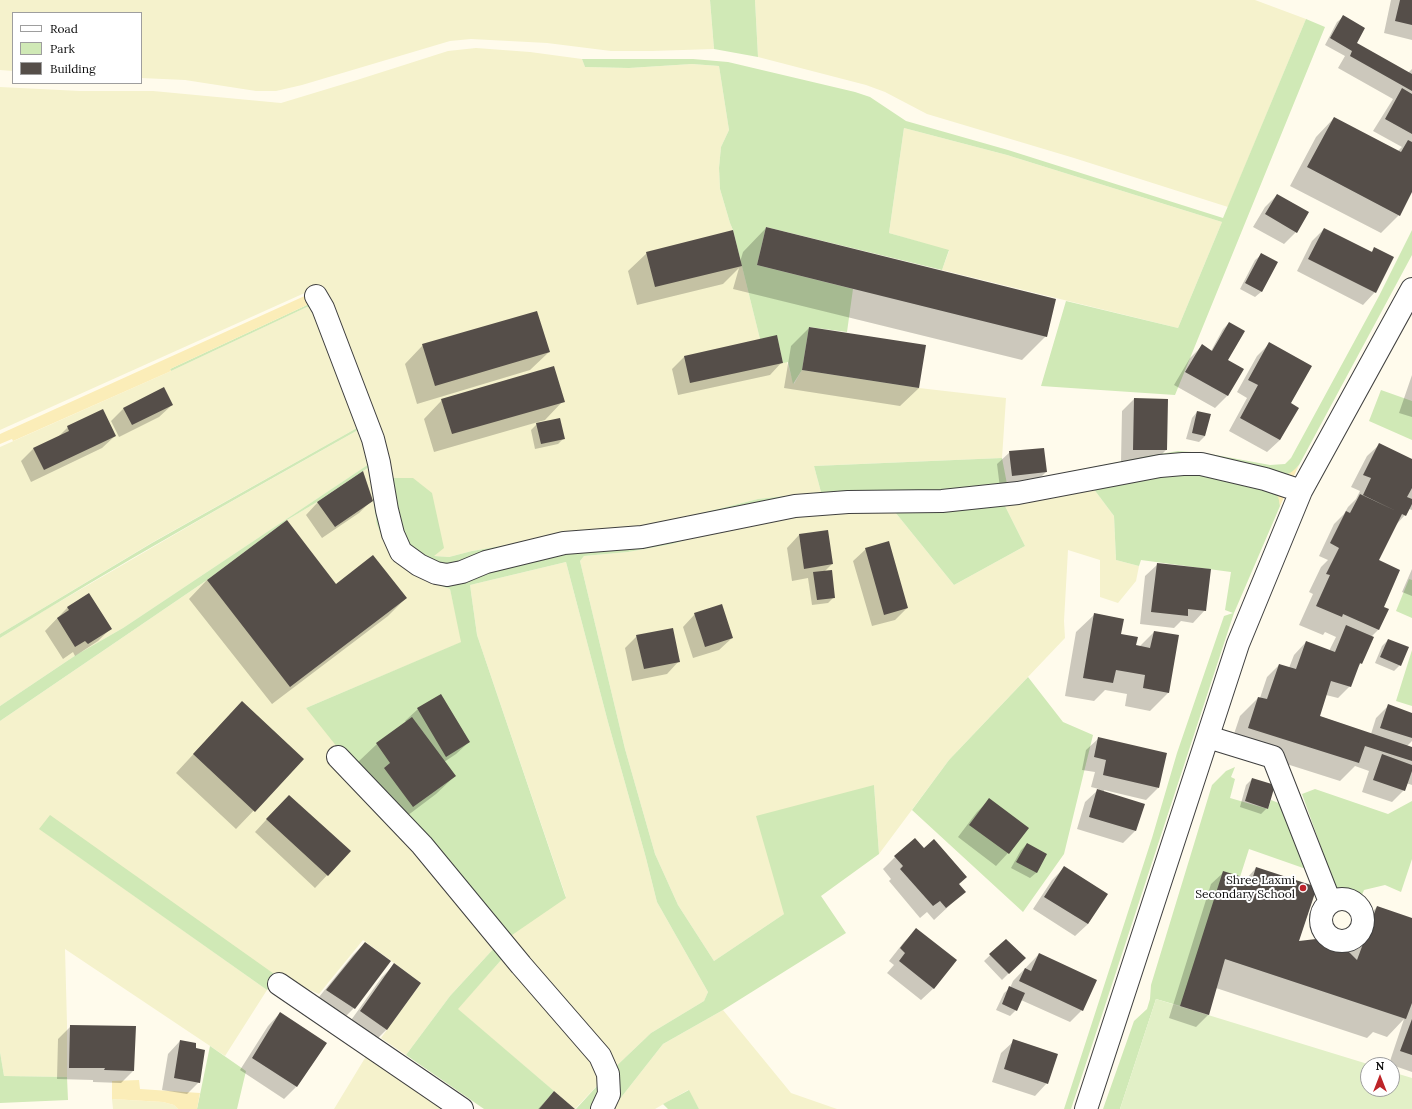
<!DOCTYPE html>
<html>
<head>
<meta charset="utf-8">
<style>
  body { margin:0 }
  #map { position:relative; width:1412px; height:1109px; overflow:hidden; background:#fffbec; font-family:Lora,serif }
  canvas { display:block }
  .legend { position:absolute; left:12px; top:12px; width:130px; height:72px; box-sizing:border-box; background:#fff; border:1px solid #9e9e9e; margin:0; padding:5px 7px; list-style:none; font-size:12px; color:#0c0c0c }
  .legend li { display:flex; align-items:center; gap:8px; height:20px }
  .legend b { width:20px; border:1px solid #9e9e9e }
  .north { position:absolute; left:1360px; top:1057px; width:40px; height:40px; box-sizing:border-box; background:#fff; border:1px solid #9e9e9e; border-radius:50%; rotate:0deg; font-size:11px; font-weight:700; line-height:16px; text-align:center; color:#0c0c0c }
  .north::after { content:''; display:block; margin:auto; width:14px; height:18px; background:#bd2429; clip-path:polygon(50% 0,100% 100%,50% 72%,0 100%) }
</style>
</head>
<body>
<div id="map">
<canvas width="1412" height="1109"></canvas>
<ul class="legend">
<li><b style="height:5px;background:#fff"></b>Road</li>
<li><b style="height:11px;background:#d0e9b6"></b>Park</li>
<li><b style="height:11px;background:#554e49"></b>Building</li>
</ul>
<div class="north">N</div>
</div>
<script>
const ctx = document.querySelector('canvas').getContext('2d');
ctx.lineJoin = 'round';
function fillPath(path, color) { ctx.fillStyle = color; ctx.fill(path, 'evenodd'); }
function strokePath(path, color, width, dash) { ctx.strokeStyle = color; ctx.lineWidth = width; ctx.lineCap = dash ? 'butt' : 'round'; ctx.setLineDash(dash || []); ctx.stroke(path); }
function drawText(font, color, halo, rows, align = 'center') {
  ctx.font = font + ' Lora,serif'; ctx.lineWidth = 4; ctx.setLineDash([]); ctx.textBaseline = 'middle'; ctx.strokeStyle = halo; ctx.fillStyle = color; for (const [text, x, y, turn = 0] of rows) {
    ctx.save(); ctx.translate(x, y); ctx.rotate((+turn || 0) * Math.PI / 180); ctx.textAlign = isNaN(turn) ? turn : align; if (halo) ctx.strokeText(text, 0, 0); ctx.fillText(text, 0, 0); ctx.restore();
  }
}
fillPath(new Path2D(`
  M0 0H710L714 49 652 51H611L547 43 471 39 450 41 302 85 276 91H256L185 80 141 78V13H13V71L0 70Z
  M755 0H1255L1306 19 1228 207 1074 158 927 114 885 92 866 85 758 57Z
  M476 48 530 52 582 59 585 67 629 68 692 64 719 66 729 130 721 147 719 168 720 189 730 223 733 230 760 339 777 335 783 362H787L794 384 802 370 919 388 1006 398 1002 458 814 466 821 492 758 499 650 526 606 532 605 528 472 551 449 557 433 556 417 548 318 287 0 430V87L80 91H153L281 103 357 80 448 51Z
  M904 128 1007 155 1222 222 1178 328 942 270 949 251 889 233Z
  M307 307 311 308 316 312 357 428 153 542 0 634V447L171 371Z
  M358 430 369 464 123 628 76 655 0 706V638L47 609 220 508Z
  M369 467 376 520 429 582 450 589 462 642 306 708 566 897 477 635 470 585 566 562 608 722 646 858 657 902 708 992 704 1001 651 1033 608 1074 575 1109 457 1009 502 959 495 947 450 996 406 1055 381 1038 421 983 363 940 319 994 277 976 40 829 267 990 225 1056 65 949 67 1024V1077L4 1076 0 1052V721L207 580 287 520 317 502Z
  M1093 488 1114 516 1116 560 1139 566 1136 581 1118 603 1100 597V560L1068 550 1064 621 1065 638 949 760 879 854 874 785 784 914 714 961 678 905 655 854 625 749 580 561 584 556 628 552 672 544 723 529 803 511 895 512 954 585 1025 546 1004 504Z
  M723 1010 791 1093 837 1109H699L688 1090 655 1109H612L663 1044Z
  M365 1058 373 1059 446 1109H334Z
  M112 1099 163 1102 174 1105 178 1109H113Z`), '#f5f2cc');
fillPath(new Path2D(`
  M710 0H755L758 57 714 49Z
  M1306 19 1325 27 1175 395 1041 386 1066 301 1178 328 1222 222 1007 155 904 128 889 233 949 250 942 270 766 227 757 265 853 289 847 332 809 327 802 370 793 384 788 362 783 363 777 336 760 339 733 230 730 223 720 189 719 168 721 147 729 130 719 66 692 64 629 68 585 67 582 59H693L728 62 855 92 870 97 906 121 1008 150 1223 218Z
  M1412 230V255L1299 465 1292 473 1283 476 1142 463 924 496 472 562 434 565 404 546 390 478H413L432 493 444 548 434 556 449 557 472 551 605 528 607 532 650 526 758 499 821 492 814 466 1002 458 1007 484 1148 456 1178 451 1205 453 1270 465 1285 464 1291 458 1379 296Z
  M309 304 313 305 317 309 367 437 374 466 382 525 387 540 395 555 408 566 428 577 443 581 452 582 473 572 487 568 564 552 646 543 683 536 770 516 769 518 723 529 672 544 628 552 584 556 580 561 625 749 655 854 678 905 714 961 784 914 756 816 874 785 879 854 821 896 846 933 723 1010 663 1044 612 1109H576L608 1074 651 1033 704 1001 708 992 657 902 646 858 608 722 566 562 470 585 477 635 566 898 496 946 502 959 458 1009 554 1091 539 1109H484L406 1055 450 996 496 946 306 708 461 642 450 589C419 579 392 566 381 534 379 529 376 524 376 519 373 502 372 484 369 467L317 502 287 520 207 580 0 721V706L76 655 123 628 369 464 358 430C237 498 117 565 0 638V634L152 543 357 428 344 392 324 329 316 312 311 308 307 307 171 371 170 369Z
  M1381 390 1412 401V440L1369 421Z
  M1193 470 1276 492 1279 497 1280 506 1234 613 1071 1109H1064L1152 838 1177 753 1224 616 1233 613 1225 610 1231 572 1141 560 1139 566 1116 560 1114 516 1093 488 1004 504 1025 546 954 585 895 512Z
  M1409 579 1412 580V618L1396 611Z
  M1412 650V706L1396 701Z
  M1028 677 1063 722 1093 735 1064 854 1023 912 912 810 949 760Z
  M1235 767 1231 777 1235 779 1230 798 1268 809 1271 800 1281 804 1306 869 1249 849 1240 877 1180 1006 1156 999 1120 1109H1103L1134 1021 1147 1009 1150 999 1151 985 1212 785 1226 771Z
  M1315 789 1388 814 1412 801V859L1401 892 1385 885 1364 890 1360 900 1337 892 1302 794Z
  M50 815 277 976 267 990 39 829Z
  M210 1046 246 1071 237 1109H197Z
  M0 1052 4 1076 67 1077 68 1100 0 1103Z
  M689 1090 699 1109H668L663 1104Z`), '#d0e9b6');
fillPath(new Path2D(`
  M315 293 320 296 376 437 397 525 404 545 418 558 434 565 450 567 523 548 576 538 622 534 656 530 803 499 836 497 924 496 1008 489 1161 460 1183 458 1205 459 1274 475C1287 476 1291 474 1299 465L1280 506C1279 497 1277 493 1270 487L1220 474 1193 470 1162 473 1004 501 942 507 803 511 770 516 683 536 646 543 564 552 487 568 473 572 452 582 443 581 428 577 408 566 395 555 387 540 382 525 374 466 367 437 317 309 313 305 309 304 170 369 171 371 13 441 12 439 0 444V434L309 294Z
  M139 1080 140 1089 200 1093 197 1109H178L174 1105 163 1102 112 1099V1081Z`), '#fbedb8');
fillPath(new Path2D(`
  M1156 999 1371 1065H1368V1089H1392V1072L1412 1078V1109H1120Z`), '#e2f0c7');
fillPath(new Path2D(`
  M1391 0H1412V40L1384 33Z
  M1343 17 1353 47 1408 73 1412 69V190L1399 215 1381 233 1290 186 1316 137 1334 118 1398 151 1402 147 1373 131 1393 99 1338 68 1345 56 1325 45 1337 22Z
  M1277 195 1296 232 1284 244 1253 227 1265 207Z
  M766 228 1046 336 1022 360 733 289 739 268 723 284 637 305 628 271 647 253 740 262 743 252Z
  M1324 229 1371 252 1375 249V292L1363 305 1297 271 1312 241Z
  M1261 255V292L1255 297 1240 289 1255 260Z
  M1229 323 1227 360 1242 369 1227 396 1215 408 1174 385 1190 358 1202 346 1211 351 1223 329Z
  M809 328 919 388 900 406 784 388 791 346Z
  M776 337 782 362 770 375 678 395 672 369 684 357Z
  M1270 343 1289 404 1297 408 1280 440 1267 452 1229 431 1247 398 1237 392 1257 356Z
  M423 345 549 352 530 370 417 404 405 364Z
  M1412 375V417L1399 413Z
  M1134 399 1166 450 1154 462H1121L1122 411Z
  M442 400 563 401 545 420 434 452 424 419Z
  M172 405 159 417 119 437 111 421 124 408Z
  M1197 412 1205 436 1199 442 1186 439 1192 418Z
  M537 424 564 438 558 444 535 449 531 430Z
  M68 427 115 436 102 448 31 482 21 461 33 449 57 438Z
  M1380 444 1412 460V510L1409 509 1405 515 1395 526 1377 561 1383 607 1378 630 1371 637 1361 663 1357 668 1350 686 1338 698 1326 695 1319 716 1371 734 1376 718 1388 706 1412 714V741L1407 746 1412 748V785L1406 783 1404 790 1392 802 1362 792 1369 771 1355 766 1340 781 1230 746 1240 716 1258 698H1260L1267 677 1279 665 1289 668 1294 655 1306 642 1329 651 1336 637 1325 632 1323 635 1299 625 1313 594 1309 592 1321 567 1328 560 1319 556 1334 524 1344 514 1348 507 1356 499 1360 491 1351 487 1367 456Z
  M1010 452 1046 472 1034 484 1000 488 997 464Z
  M372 500 359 513 322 538 306 515 318 502Z
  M827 531 832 564 824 572 834 597 828 603 812 605 808 578 792 581 787 548 799 535Z
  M866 549 907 608 895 620 872 626 853 561Z
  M1158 564 1205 610 1193 623 1181 621 1174 628 1140 624 1145 576Z
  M1412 569V596L1402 592Z
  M207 580 406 598 388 616 272 704 189 599Z
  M89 595 110 629 98 641 75 656 73 652 63 659 45 631 67 608Z
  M695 614 732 638 719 650 693 658 683 627Z
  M1095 614 1135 646 1139 647 1154 632 1178 636 1168 693 1150 711 1125 706 1127 694 1105 690 1094 701 1065 696 1076 632Z
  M637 636 679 661 667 674 632 681 625 648Z
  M1388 640 1400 665 1394 671 1375 663 1382 646Z
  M418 709 469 742 456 754 444 762 455 776 436 794 395 825 372 781 358 762 377 744 406 722 405 721Z
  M224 721 303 759 236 829 176 773Z
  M1099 738 1158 788 1146 800 1104 790V792L1143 804 1135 831 1123 843 1077 829 1085 802 1099 789 1091 787 1095 772 1082 770 1086 750Z
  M1252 779 1267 808 1261 814 1240 807 1246 785Z
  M989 800 1008 853 996 866 958 837 977 812Z
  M277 808 350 851 315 888 255 832Z
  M1027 844 1046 854 1036 873 1030 878 1011 868 1021 850Z
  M895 857 958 884 964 892 934 920 927 912 920 918 889 881 891 879 883 869Z
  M1064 868 1106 894 1088 924 1075 936 1033 909 1052 880Z
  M1256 868 1298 942 1349 953 1359 925 1377 907 1412 919V1072L1389 1064 1404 1019 1387 1037 1373 1032 1367 1038 1216 988 1208 1015 1196 1027 1169 1018 1211 884 1224 872 1246 879Z
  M916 930 934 988 921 1000 887 973 894 965 889 961 904 942Z
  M1006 940 1024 958 1002 980 984 961Z
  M365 943 354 1008 342 1020 315 1002 353 955Z
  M1039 954 1082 1010 1070 1022 1021 1000 1016 1010 1010 1016 996 1010 1004 993 1010 988 1013 981Z
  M394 965 387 1029 374 1042 349 1023 382 977Z
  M280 1013 296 1087 284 1099 240 1070 268 1026Z
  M71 1026 135 1027 133 1071 121 1083 93 1082V1080L57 1079 58 1039Z
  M180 1041 199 1082 187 1094 162 1090 168 1054Z
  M1014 1041 1047 1083 1035 1096 992 1082 1001 1053Z
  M554 1092 574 1109H538Z`), '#0003');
fillPath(new Path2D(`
  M1400 0H1412V25L1395 21Z
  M1343 15 1365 28 1357 43 1412 74V91L1350 56 1352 51 1330 38Z
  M1402 88 1412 94V134L1385 119Z
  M1334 117 1401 152 1408 140 1412 142V192L1400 216 1307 167Z
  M1277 194 1309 212 1297 233 1265 214Z
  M766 227 1056 299 1047 337 757 265Z
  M1324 228 1372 252 1374 247 1394 257 1376 293 1308 259Z
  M733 230 742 266 655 287 646 252Z
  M1261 253 1278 262 1262 292 1245 283Z
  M537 311 550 352 435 386 422 344Z
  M1229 322 1245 331 1228 360 1244 369 1228 396 1185 372 1202 344 1212 351Z
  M809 327 926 345 919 388 802 370Z
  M777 335 783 363 690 383 684 356Z
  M1269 342 1312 366 1291 403 1299 408 1280 440 1240 418 1258 385 1248 380Z
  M554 366 565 402 452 434 441 399Z
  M164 387 173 405 132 425 123 408Z
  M1134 398 1168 399 1167 450H1133Z
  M103 409 116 436 44 470 33 448 69 431 67 426Z
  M1197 411 1211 414 1205 436 1192 433Z
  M560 418 565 439 541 444 536 423Z
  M1379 443 1412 459V488L1407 497 1412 499V504L1406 516 1402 514 1379 560 1400 570 1384 607 1389 609 1379 630 1343 614 1342 617 1316 606 1330 575 1326 574 1339 548 1330 543 1346 511 1350 513 1360 494 1396 511 1363 495 1371 478 1363 475Z
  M1044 448 1047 472 1012 476 1009 451Z
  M363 471 373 501 335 527 317 502Z
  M287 520 336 584 373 555 407 598 290 687 207 580Z
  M828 530 833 564 804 569 799 534Z
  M889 541 908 608 884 615 865 548Z
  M1157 563 1211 569 1206 611 1188 609V616L1151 612Z
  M832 570 835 598 817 600 813 572Z
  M89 593 112 629 88 644 85 641 75 647 57 618 69 610 67 607Z
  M722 604 733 638 705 647 694 613Z
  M1094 613 1124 619 1121 634 1138 637 1136 645 1150 648 1154 631 1179 635 1169 693 1143 688 1145 675 1116 670 1113 683 1083 678Z
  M1346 625 1374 637 1362 664 1360 663 1351 687 1331 681 1320 716 1412 747V761L1365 746 1359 763 1248 728 1258 697 1267 699 1279 664 1296 669 1306 641 1335 652Z
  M673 628 680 662 644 669 636 635Z
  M1388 639 1409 647 1401 666 1380 657Z
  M441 694 470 742 446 757 417 708Z
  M242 701 304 759 255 812 193 754Z
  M1388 704 1412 713V738L1380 728Z
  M412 717 456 776 413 807 384 768 390 763 376 743Z
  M1098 737 1167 753 1159 788 1103 775 1106 760 1094 757Z
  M1382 754 1412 765V771L1405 791 1373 780Z
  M1252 778 1275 785 1268 809 1245 801Z
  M1097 789 1145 804 1136 831 1089 817Z
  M289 795 351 851 328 876 266 819Z
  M989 798 1029 828 1009 854 969 825Z
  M915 838 924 848 934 839 967 877 959 884 966 892 946 908 940 901 933 906 900 869 903 866 894 856Z
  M1027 843 1047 854 1037 873 1016 862Z
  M1064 866 1108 894 1088 924 1044 897Z
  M1256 867 1317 887 1299 941 1316 939 1332 941 1346 949 1357 960 1377 906 1412 918V1003L1406 1019 1225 959 1209 1015 1180 1006 1223 871 1252 880Z
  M916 928 957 960 934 989 899 961 905 953 900 948Z
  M1006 939 1026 958 1009 974 989 954Z
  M365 942 391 961 355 1009 326 990Z
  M1039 953 1097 980 1083 1011 1019 981 1025 968 1031 971Z
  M394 963 421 983 387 1030 360 1011Z
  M1009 986 1025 993 1017 1011 1002 1004Z
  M280 1012 327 1043 297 1087 252 1058Z
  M1412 1019V1055L1400 1051Z
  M70 1025 136 1026 134 1071 104 1070 105 1068H69Z
  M1013 1039 1058 1054 1048 1084 1004 1069Z
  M180 1040 196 1043V1048L205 1050 200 1083 174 1078Z
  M554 1091 575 1109H539Z`), '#554e49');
const minor = new Path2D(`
  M316 296 323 308 373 439 379 463 387 510 393 534 401 552 419 565 436 573 447 575 462 572 486 562 564 543 642 537 795 506 848 502 942 501 1018 493 1160 466 1183 464H1201L1265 479 1301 491
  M1208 737 1273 757 1330 902
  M338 757 422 845 521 965 600 1056 608 1074 609 1094 602 1109
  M1321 920a21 21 0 1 1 42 0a21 21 0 1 1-42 0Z
  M279 984 462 1109
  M1086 1109 1238 644 1301 491 1412 289`);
strokePath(minor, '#3f3f3f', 24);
strokePath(minor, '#fff', 22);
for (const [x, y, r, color] of [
  [1303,888,4,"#bd2429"]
]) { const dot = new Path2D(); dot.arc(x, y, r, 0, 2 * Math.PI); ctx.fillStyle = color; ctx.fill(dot); strokePath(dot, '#fff', 1.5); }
drawText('12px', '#0c0c0c', '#fff', [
  ["Shree Laxmi",1295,881],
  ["Secondary School",1295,895]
], 'right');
</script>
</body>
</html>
